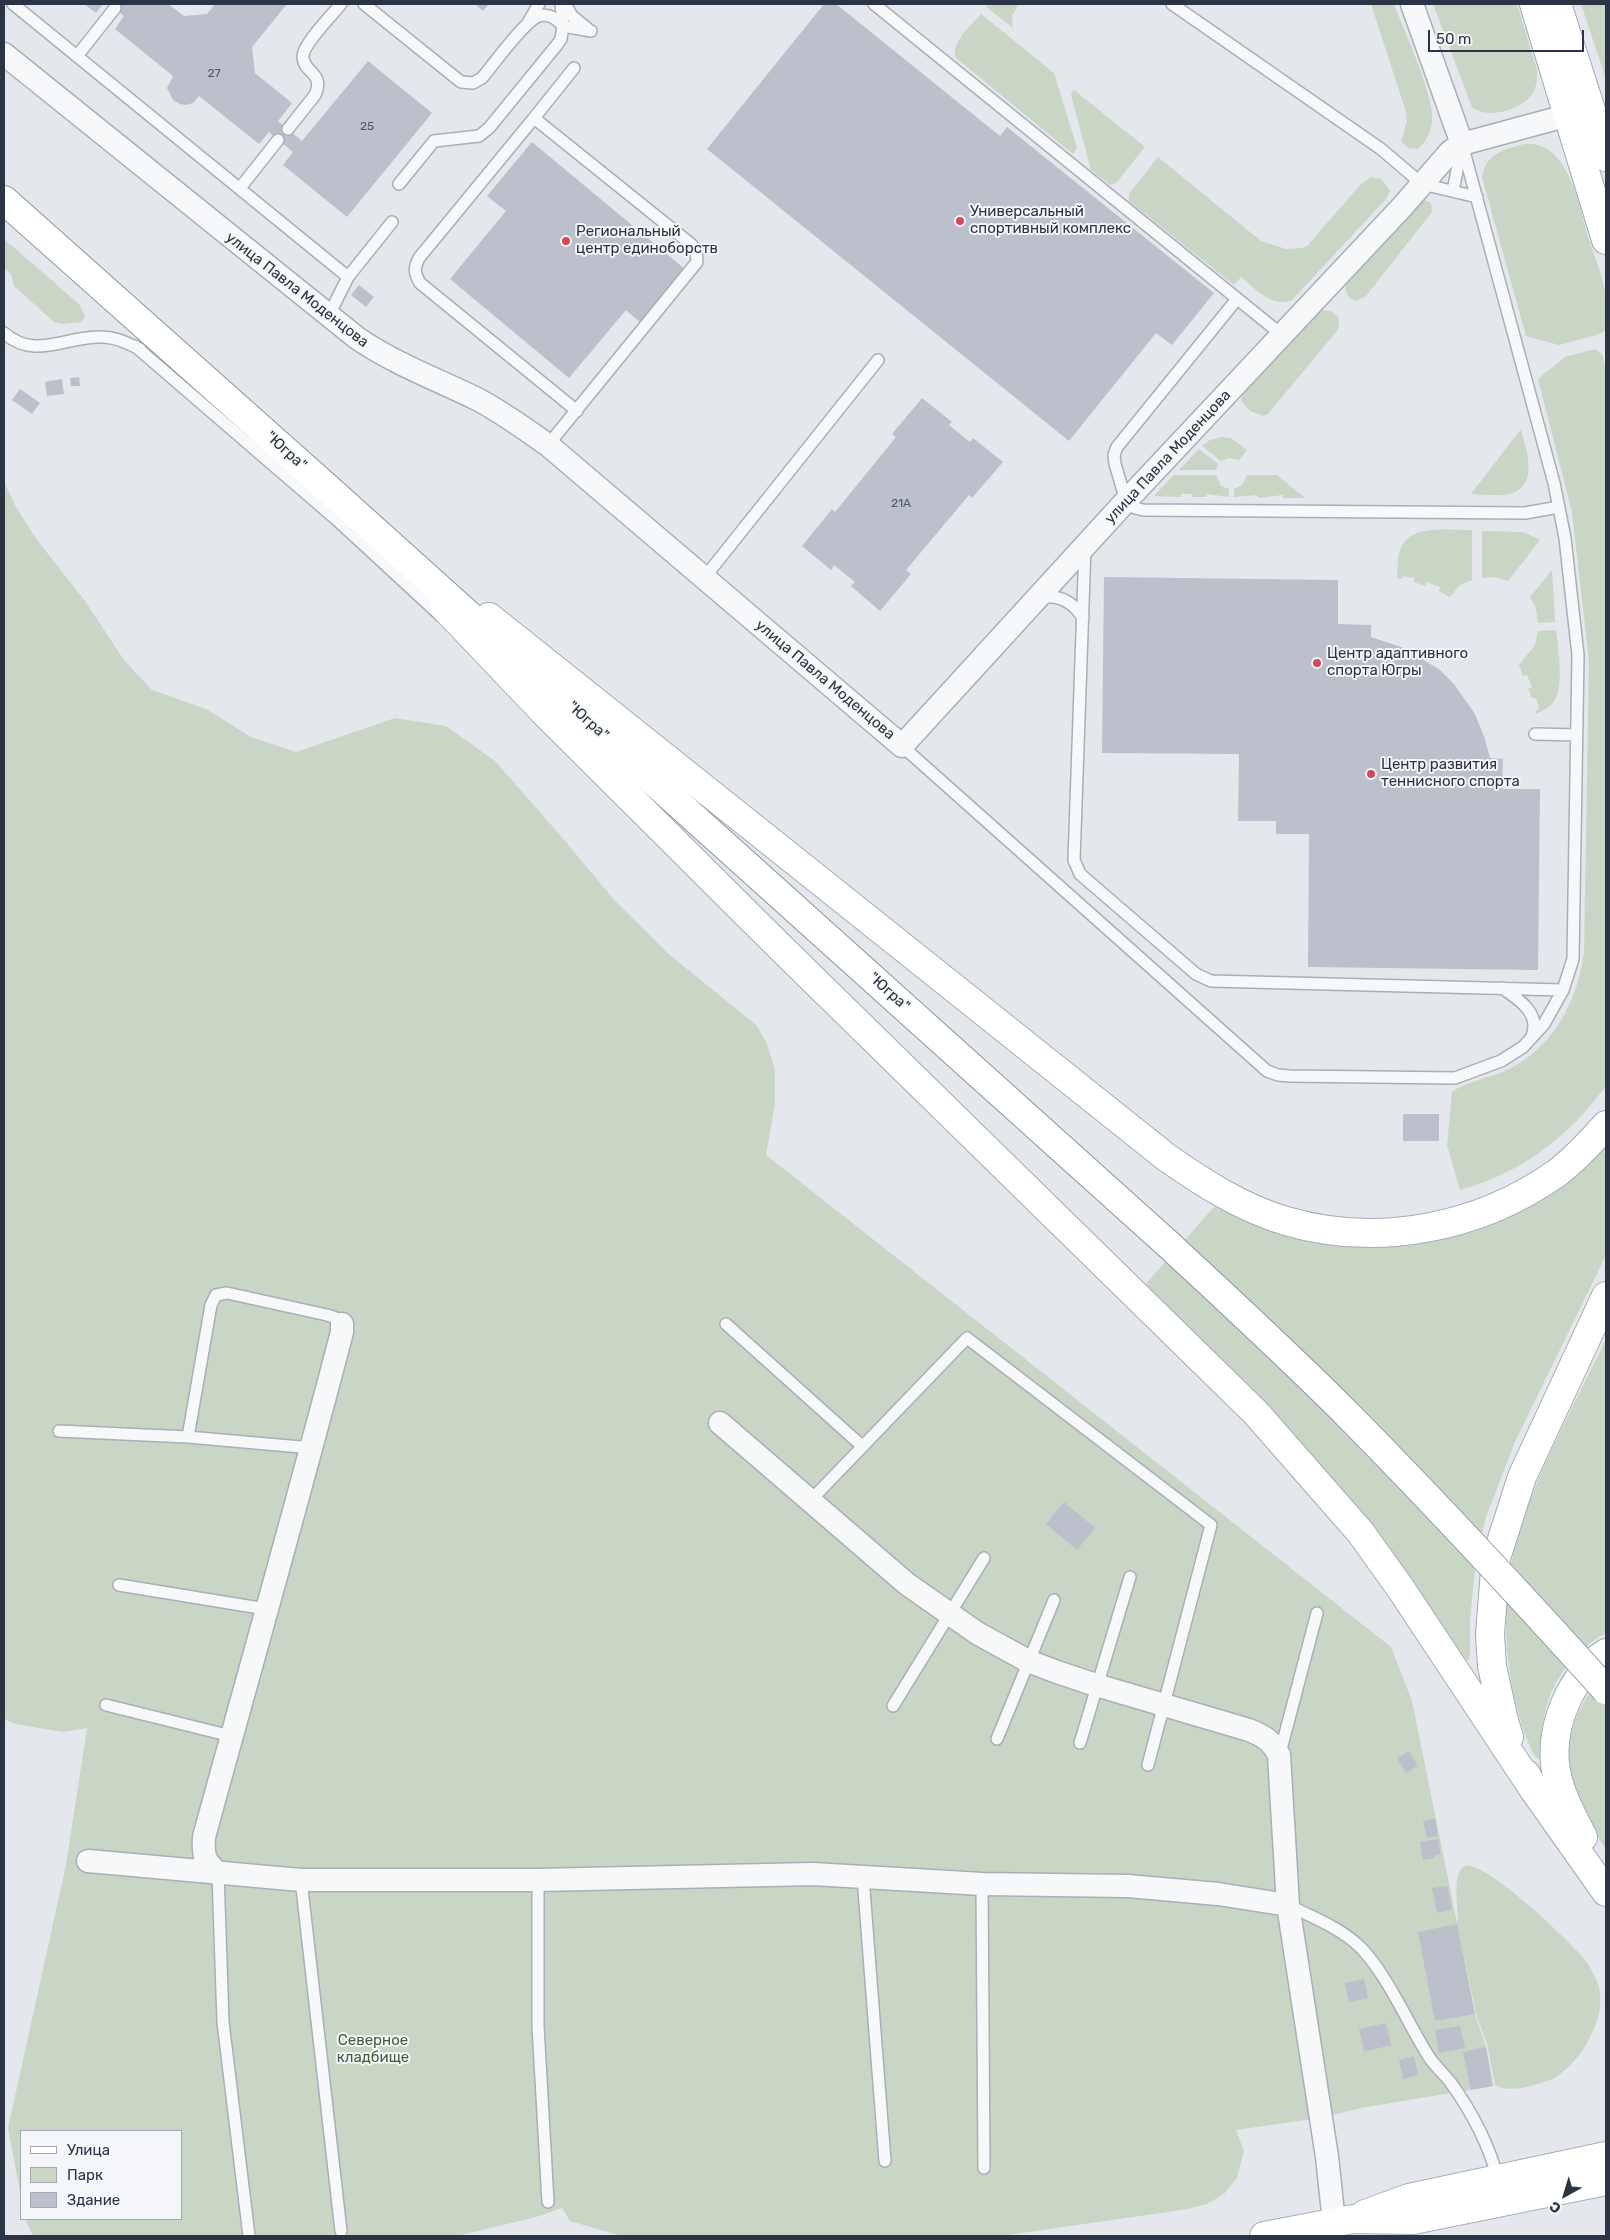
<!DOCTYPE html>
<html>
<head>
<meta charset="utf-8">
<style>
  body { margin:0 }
  #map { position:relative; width:1610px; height:2240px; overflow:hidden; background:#e4e7ec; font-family:Rubik,sans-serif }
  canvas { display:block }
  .frame { position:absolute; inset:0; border:5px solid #2b3445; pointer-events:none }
  .legend { position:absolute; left:20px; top:2130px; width:162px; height:90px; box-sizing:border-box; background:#f4f6f9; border:1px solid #a4a8b1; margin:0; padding:6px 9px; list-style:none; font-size:15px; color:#2b3445 }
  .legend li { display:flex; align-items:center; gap:10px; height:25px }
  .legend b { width:25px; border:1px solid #a4a8b1 }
  .north { position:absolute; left:1540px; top:2170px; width:50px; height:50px; -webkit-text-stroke:4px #f4f6f9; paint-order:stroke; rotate:219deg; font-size:14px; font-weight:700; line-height:20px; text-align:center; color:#2b3445 }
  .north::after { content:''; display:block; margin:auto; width:18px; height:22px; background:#2b3445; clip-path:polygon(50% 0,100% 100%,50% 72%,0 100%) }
  .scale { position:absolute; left:1428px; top:30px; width:156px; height:22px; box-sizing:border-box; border:2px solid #2b3445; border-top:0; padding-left:6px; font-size:15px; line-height:18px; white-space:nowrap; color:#2b3445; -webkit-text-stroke:4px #f4f6f9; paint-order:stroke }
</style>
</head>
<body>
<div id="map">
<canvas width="1610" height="2240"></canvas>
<div class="frame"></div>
<ul class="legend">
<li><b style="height:6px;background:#fff"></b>Улица</li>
<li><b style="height:14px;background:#c9d6c5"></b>Парк</li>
<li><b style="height:14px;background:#bbc0ca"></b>Здание</li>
</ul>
<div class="north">С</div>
<div class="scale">50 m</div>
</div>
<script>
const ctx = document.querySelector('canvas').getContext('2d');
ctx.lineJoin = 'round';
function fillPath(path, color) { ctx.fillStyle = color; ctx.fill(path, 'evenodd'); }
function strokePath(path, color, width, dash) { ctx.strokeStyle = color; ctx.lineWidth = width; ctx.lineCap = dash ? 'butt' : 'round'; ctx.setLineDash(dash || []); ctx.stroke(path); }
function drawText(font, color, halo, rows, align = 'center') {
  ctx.font = font + ' Rubik,sans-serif'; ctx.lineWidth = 4; ctx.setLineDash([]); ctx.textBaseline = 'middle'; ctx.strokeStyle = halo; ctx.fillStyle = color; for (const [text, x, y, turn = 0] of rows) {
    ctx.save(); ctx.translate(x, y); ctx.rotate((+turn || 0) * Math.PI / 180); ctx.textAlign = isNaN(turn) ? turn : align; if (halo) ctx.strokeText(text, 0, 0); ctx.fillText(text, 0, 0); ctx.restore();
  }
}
fillPath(new Path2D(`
  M989 4H1019L1012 16 1013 28 986 7Z
  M1371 4H1394C1404 31 1433 92 1432 118 1432 130 1427 141 1418 149L1408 148 1401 142 1407 121 1406 112Z
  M1433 4H1517L1537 70C1537 78 1537 86 1533 93 1522 110 1488 120 1472 107Z
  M1581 4H1606V79Z
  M981 14 1054 73 1077 148 1073 154 956 58C950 43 971 25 981 14Z
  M1074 90 1145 147 1116 183 1110 185 1091 170 1071 95Z
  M1524 144C1569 139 1580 209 1589 240 1595 258 1603 277 1606 296 1608 306 1606 319 1606 330L1597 335 1559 345 1526 336 1482 177C1486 153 1504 150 1524 144Z
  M1158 157 1261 241 1286 249 1303 248 1308 245 1360 185 1371 177 1381 179 1390 190 1387 198 1292 300C1271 308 1256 289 1241 277L1234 285 1129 201V194Z
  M1423 199 1431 203 1432 212 1366 296 1357 301C1347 299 1344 291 1346 282Z
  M4 239 80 305 85 316 82 322 63 324 54 322 14 286 11 274 4 268Z
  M1319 310 1331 311 1339 318V326L1337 331 1268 414 1263 416 1250 411 1241 400 1243 393Z
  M1595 349 1602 354 1606 371V1086C1567 1138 1523 1172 1460 1190L1447 1145 1452 1092C1465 1082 1489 1078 1505 1071 1552 1050 1578 1001 1584 952L1589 661 1572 512 1538 379 1565 357Z
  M1521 429C1526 449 1540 486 1510 494 1498 497 1483 494 1471 494Z
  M1221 437 1231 438 1247 450 1239 460 1229 458 1221 461 1202 446 1210 440Z
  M1199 449 1218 464 1216 470H1179Z
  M1174 475H1216L1221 486 1229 489V497L1207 494 1206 497H1193L1192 494H1181V497L1154 496Z
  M1247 475H1277L1305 498H1283V495L1258 498 1257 495 1234 497V489L1242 485Z
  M4 482 16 507 37 540 85 601 124 660 152 690 206 709 251 737 296 752 395 718 446 726 495 761 560 835 615 901 670 955 757 1026 767 1044 775 1070V1104L766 1155 1391 1647 1412 1701 1457 1923C1460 1911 1450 1873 1465 1866 1483 1858 1576 1946 1588 1964 1591 1970 1596 1978 1598 1984 1604 2004 1598 2022 1589 2039 1581 2055 1566 2073 1550 2080 1536 2085 1508 2094 1495 2085L1487 2044 1476 2014 1459 1932 1475 2014 1486 2047 1493 2086 1361 2108 1320 2118 1236 2130 1244 2151 1237 2178 1224 2194 1207 2204 1188 2209 1001 2236H621L570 2221 562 2208 536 2217 457 2236H33L25 2219H181V2131H21V2197L8 2128 66 1865 87 1728 62 1732 16 1724 4 1719Z
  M1472 530V580L1460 585 1450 597 1439 591 1440 587 1427 582 1425 586 1414 582V578L1403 576 1402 579 1397 578C1398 570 1397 561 1399 554 1406 522 1449 531 1472 530Z
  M1482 531 1523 532 1540 540 1508 581 1495 577 1482 578Z
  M1552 570 1555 622 1538 623 1536 608 1530 597Z
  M1556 630C1558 649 1565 688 1553 703 1548 708 1542 711 1536 714L1535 711 1539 709 1536 698H1532L1528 689 1532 687 1527 675 1523 676 1519 665 1535 645 1538 631Z
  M1606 1145V1255L1515 1442 1486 1517 1476 1559 1470 1620V1654L1468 1661 1458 1652C1425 1600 1391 1549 1352 1501 1288 1424 1214 1356 1143 1287L1214 1207C1283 1235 1326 1250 1402 1244L1591 1161Z
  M1606 1339V1633C1597 1637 1589 1644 1582 1651 1547 1682 1542 1714 1540 1759L1535 1757C1521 1729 1513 1698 1509 1667 1505 1637 1505 1606 1509 1576 1521 1497 1572 1411 1606 1339Z
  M1606 1673V1849C1564 1785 1550 1733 1606 1673Z`), '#c9d6c5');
fillPath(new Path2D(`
  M84 4H103L96 13Z
  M109 4H168L184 16 207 14 215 4H287L252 47 255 73 292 103 278 121 302 141 368 61 432 113 347 217 283 165 293 152 269 132 259 144 199 96 193 103 186 105 180 104 173 100 167 88 173 76 115 29 124 16Z
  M475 4H489L483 11Z
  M824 4H836L1000 136 1007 127 1214 293 1172 345 1156 333 1069 441 707 149Z
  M532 142 686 270 642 324 626 310 569 378 450 279 506 211 487 196Z
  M359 285 374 297 366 307 351 295Z
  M79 377 80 386H71L70 378Z
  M62 379 64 394 47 396 45 382Z
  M20 389 40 403 32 414 12 400Z
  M922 398 952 422 949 425 970 442 973 438 1003 462 972 498 969 495 906 570 911 574 880 611 851 586 855 582 834 565 831 570 802 546 832 509 835 512 896 437 892 434Z
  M1104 577 1338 580V624L1371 625V637L1404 648 1440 670 1454 684 1475 714 1485 739 1490 758 1503 759 1502 789H1540L1538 970 1308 967 1309 834H1276V821H1238L1239 754 1102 753Z
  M1403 1114H1439V1141H1403Z
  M1064 1502 1095 1528 1077 1550 1046 1524Z
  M1409 1751 1418 1766 1406 1773 1397 1758Z
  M1435 1818 1438 1836 1427 1838 1423 1821Z
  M1438 1839 1440 1854 1435 1855V1858L1423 1860 1420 1842Z
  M1447 1886 1452 1910 1437 1913 1432 1888Z
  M1457 1924 1475 2014 1435 2021 1418 1932Z
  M1364 1979 1368 1998 1349 2002 1345 1983Z
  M1386 2023 1391 2045 1364 2052 1359 2029Z
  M1460 2026 1465 2048 1439 2053 1435 2030Z
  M1486 2047 1493 2086 1471 2090 1463 2052Z
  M1414 2056 1418 2075 1403 2079 1399 2060Z`), '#bbc0ca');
const lane = new Path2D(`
  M13 4 348 277 328 317
  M364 4 461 82 473 83 482 78C493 65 525 20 539 16 549 13 557 19 563 26L561 39 556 46 489 128 479 136 434 141 399 184
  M561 4 563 26 591 31
  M565 4 572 16 589 30
  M874 4 1282 335
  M1172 4 1381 149 1422 184 1477 197
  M529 21 539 4
  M77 56 115 8
  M534 118 419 258C414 268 414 273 420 283L577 411
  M288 129 315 95C325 72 304 74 303 57 302 45 333 14 341 4
  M240 188 278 140
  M1453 191 1462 145
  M348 277 392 222
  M1237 299 1117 447 1114 455 1115 464 1126 501 1135 508 1143 510 1525 513 1559 507
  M4 333C35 360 63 337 99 337 114 336 127 343 140 349
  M135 346 337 520 441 616
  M548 445 697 262 696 250 692 245 534 118 574 68
  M1085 547 1074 860 1080 874 1196 974 1211 981 1563 990
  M705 577 878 360
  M1041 598C1059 594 1073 602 1083 618
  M1535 734 1577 735
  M902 746 1267 1071 1278 1075 1290 1076 1455 1078 1501 1061 1523 1047 1544 1024 1563 990 1573 959 1578 655 1565 538 1554 483 1462 144
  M1502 988C1519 999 1541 1014 1532 1036
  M726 1324 862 1446
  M59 1431 188 1437 312 1448
  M188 1437 211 1305 216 1295 227 1293 327 1315 336 1318 342 1324
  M811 1500 967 1338 1211 1525 1148 1765
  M119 1585 266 1609
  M106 1705 231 1736
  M893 1706 984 1558
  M997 1739 1054 1600
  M1080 1743 1130 1577
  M1280 1753 1317 1613
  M218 1873 223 2022 249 2236
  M863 1877 885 2161
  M301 1880 341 2231
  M538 1880V2026L548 2202
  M982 1884 984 2168
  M1288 1905C1312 1917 1341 1928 1360 1947 1387 1974 1408 2024 1429 2057 1435 2066 1444 2074 1451 2083 1471 2111 1489 2145 1498 2179`);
const street = new Path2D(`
  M1412 4 1462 144
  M4 54 357 338C395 364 436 379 477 399 502 412 525 429 548 445L902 746 1126 501 1402 207 1450 152 1462 144 1569 115
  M720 1423 907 1584 977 1633 1028 1661 1057 1672 1096 1685 1249 1730C1264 1736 1272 1741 1279 1755L1288 1905
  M88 1861 301 1880H538L813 1874 982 1884 1128 1886 1218 1894 1288 1905 1327 2157 1334 2222
  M218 1873C204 1861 203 1856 204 1837 250 1669 298 1501 342 1332V1324`);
const secondary = new Path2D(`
  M1365 2214 1409 2198 1606 2156
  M1264 2236 1353 2219 1413 2220 1606 2181`);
const primary = new Path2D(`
  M1534 4 1606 240
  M1557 4 1606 157
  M444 607 544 712 779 946 1256 1413 1361 1533 1401 1589 1534 1790
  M489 617 1166 1157C1203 1183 1242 1208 1286 1221 1378 1248 1479 1228 1557 1173 1575 1159 1591 1142 1606 1125
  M1509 1737 1504 1721 1492 1666 1490 1634 1496 1558 1522 1477 1606 1296
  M1526 1774 1534 1790 1606 1892
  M1583 1837C1571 1814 1558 1790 1555 1764 1551 1724 1571 1675 1606 1653`);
const highway = new Path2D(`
  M4 200 333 493 1169 1245`);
strokePath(lane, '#a9aeb7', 14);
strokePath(street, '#a9aeb7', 25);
strokePath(secondary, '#a9aeb7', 30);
strokePath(primary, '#a3abb8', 30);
strokePath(highway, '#8b94a3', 30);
strokePath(lane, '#f7f8fa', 11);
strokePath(street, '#f7f8fa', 22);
strokePath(secondary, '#fff', 28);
strokePath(primary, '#fff', 28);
strokePath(highway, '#fff', 28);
const highwayBridge = new Path2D(`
  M1169 1245C1229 1301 1289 1356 1347 1414 1436 1504 1522 1597 1606 1690`);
strokePath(highwayBridge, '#8b94a3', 30, []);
strokePath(highwayBridge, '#fff', 28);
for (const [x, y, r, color] of [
  [960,221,5,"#d1495b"],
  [566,241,5,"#d1495b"],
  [1317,663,5,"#d1495b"],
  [1371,774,5,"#d1495b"]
]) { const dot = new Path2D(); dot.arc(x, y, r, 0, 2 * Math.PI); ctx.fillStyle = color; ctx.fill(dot); strokePath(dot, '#f4f6f9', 2); }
drawText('12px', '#4f5766', null, [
  ["27",214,74],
  ["25",367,127],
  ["21А",901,504]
]);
drawText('15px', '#2b3445', '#f4f6f9', [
  ["Универсальный",970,212],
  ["спортивный комплекс",970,229],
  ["Региональный",576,232],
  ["центр единоборств",576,249],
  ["Центр адаптивного",1327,654],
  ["спорта Югры",1327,671],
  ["Центр развития",1381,765],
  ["теннисного спорта",1381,782]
], 'left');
drawText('15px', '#2b3445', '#f4f6f9', [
  ["улица Павла Моденцова",297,290,38],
  ["\"Югра\"",286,451,42],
  ["улица Павла Моденцова",1168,457,-47],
  ["улица Павла Моденцова",825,680,40],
  ["\"Югра\"",588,721,42],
  ["\"Югра\"",889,992,42]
]);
drawText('15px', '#3f6138', '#f4f6f9', [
  ["Северное",373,2041],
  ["кладбище",373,2058]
]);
</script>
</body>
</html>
